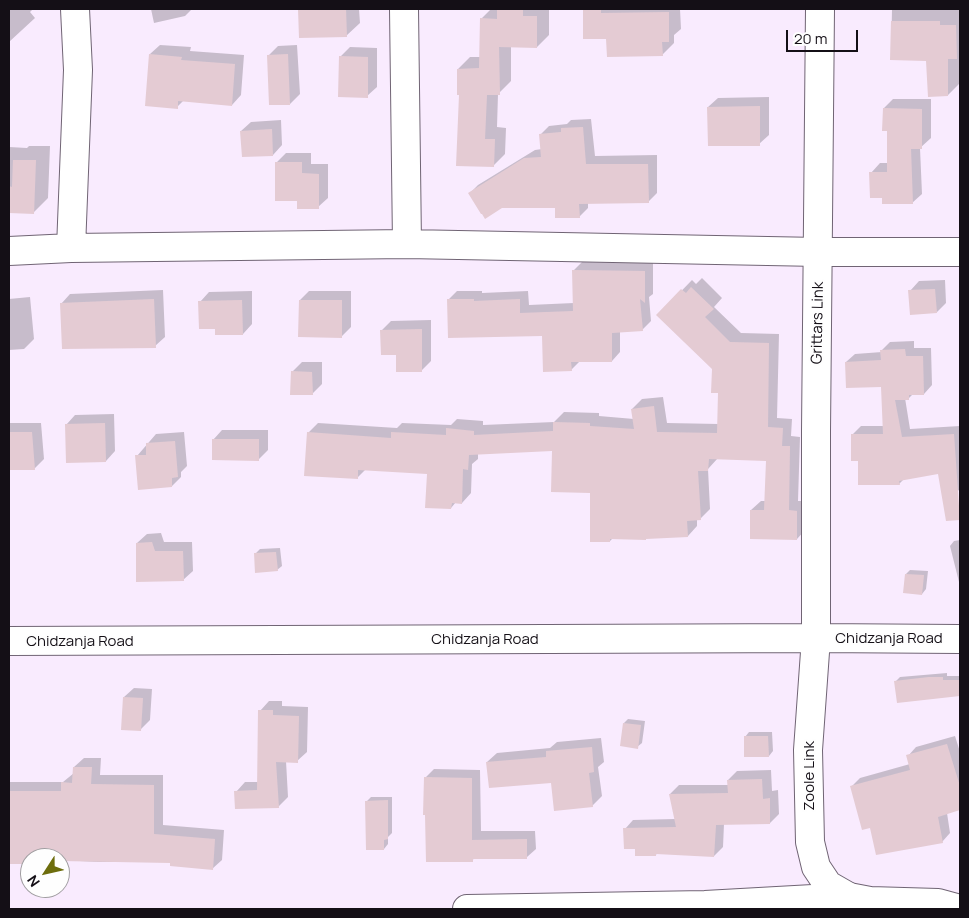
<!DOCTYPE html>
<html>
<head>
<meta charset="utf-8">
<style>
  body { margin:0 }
  #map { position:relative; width:969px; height:918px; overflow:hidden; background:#f9ebfe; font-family:Manrope,sans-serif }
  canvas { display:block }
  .frame { position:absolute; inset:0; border:10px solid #140f16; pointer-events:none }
  .north { position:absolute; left:20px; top:848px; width:50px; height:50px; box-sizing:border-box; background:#fefefe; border:1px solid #a09ea1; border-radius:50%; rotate:235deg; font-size:14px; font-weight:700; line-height:20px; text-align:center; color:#140f16 }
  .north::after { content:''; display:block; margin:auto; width:18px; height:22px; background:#6d6d0d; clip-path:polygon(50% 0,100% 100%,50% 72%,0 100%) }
  .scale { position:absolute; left:786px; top:30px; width:72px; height:22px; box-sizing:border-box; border:2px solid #140f16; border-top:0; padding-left:6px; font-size:15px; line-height:18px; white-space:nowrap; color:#140f16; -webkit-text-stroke:4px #fefefe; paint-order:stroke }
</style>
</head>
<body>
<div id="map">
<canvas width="969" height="918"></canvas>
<div class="frame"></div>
<div class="north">N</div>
<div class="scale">20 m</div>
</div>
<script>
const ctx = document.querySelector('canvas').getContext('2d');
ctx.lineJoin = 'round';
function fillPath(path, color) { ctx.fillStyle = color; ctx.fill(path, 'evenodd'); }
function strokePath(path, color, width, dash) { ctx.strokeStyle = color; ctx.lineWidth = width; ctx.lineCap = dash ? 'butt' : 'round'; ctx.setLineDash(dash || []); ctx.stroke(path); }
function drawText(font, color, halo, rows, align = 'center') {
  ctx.font = font + ' Manrope,sans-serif'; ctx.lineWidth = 4.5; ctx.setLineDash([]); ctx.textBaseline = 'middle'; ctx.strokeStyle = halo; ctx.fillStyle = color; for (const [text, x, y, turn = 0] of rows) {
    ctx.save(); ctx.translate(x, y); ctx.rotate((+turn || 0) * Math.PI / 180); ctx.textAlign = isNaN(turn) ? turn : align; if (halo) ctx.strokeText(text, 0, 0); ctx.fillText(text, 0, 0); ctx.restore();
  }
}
fillPath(new Path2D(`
  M9 9H33L30 12 35 18 9 42Z
  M151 9H192L185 16 154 23Z
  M300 9H359L360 23 346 36 301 37Z
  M491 9H549V35L537 47 511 46V81L498 94 497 127 506 128 505 154 493 166 460 94 458 69 470 57H480L481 19Z
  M584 9H680L681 29 674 35V43L662 55 608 38 584 37Z
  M892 9H960L959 84 948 95 928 60 891 59Z
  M160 45 191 47 190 51 244 55 241 95 232 105 184 100 177 107 150 54Z
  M297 45 300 94 290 104 269 55 278 46Z
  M350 47 377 48V87L367 96 340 57Z
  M769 97V135L759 144 708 107 718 98Z
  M893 99H931V138L920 148 922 194 912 203 883 197 871 173 880 163H888L889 130 884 108Z
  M591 119 595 156 657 155V193L648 202H588V208L579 217 556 207 469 194 478 185 535 150 542 149 540 135 549 126 567 124 571 120Z
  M281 120 282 145 273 155 241 131 251 122Z
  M29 146H50L48 198 34 212 9 211V147L27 148Z
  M286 153H311V164H328V198L318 207 299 200 277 162Z
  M582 262 653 263V294L649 297 651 321 642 330 620 331V352L612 361H580L571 370 543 335 448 300 457 291H482V293L528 291 529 305 574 303 573 271Z
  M702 278 722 298 714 307 741 333 779 334 777 418 792 419 791 436 800 437 798 501H807L806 529 797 539 751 510 761 501H766L767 460 718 458 708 469 710 509 700 519H697V526L688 536 613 538 610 541 591 492 554 450 478 453V459L472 464 471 493 462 503 456 502 451 508 428 473 366 469 357 478 308 433 318 423 397 428 402 423 451 425 457 419 483 421V425L554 422 564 412 599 413V416L634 419 632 409 642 399 663 397 667 423 719 424 720 392 713 369 658 315 692 280 696 284Z
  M945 280 946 303 937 312 910 291 919 281Z
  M163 290 165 337 155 346 61 304 70 294Z
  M252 291V324L243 334 216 328 200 302 209 292Z
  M309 291H351V327L341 337 300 300Z
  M30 297 34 339 24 349 9 350V299Z
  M431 320V361L422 370 398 354 382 330 391 321Z
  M914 341V348H931L932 385 924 394H913L909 398H905L910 429 960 426V490L943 494 939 472 904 479 899 484 860 460 853 434 861 426H884L883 386 846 362 855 354 882 352V350L890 342Z
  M302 362H322V384L312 394 292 372Z
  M114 414 115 451 106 461 66 425 75 415Z
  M9 423H41L44 459 34 469 9 468Z
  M222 430H268V450L259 459 213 440Z
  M184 432 187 466 181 472V477L172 486 137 456 156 434Z
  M161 533 164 542H192L193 571 183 580 137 543 147 534Z
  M960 540V586L950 546 954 541Z
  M280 548 282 566 277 570 255 554 260 549Z
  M910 570 928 571 926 589 922 594 906 574Z
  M947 673V676H960V694L898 702 895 682 900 677Z
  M134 688 152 689 150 720 140 730 124 697Z
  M269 701H282V706L308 707 307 752 297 761H286L288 797 278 807 236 792 245 782H258L260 711Z
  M628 719 645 721 642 743 637 747 624 723Z
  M749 732H772L773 751 769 756 745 737Z
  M955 736 960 752V809L947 813 950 833 942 842 871 827 851 787 860 778 910 764 908 756 916 747Z
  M601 738 604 762 598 767 602 796 592 806 552 782 487 762 497 753 550 748 557 742Z
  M84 758H101L100 775H163V825L224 830 222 860 212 869 172 862H99L60 860V858H30V863L9 862V782H63L74 773V767Z
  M434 769 480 770 481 831H535L536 849 527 857H475L472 861 425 778Z
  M771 770 772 791 778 790 779 814 770 823 724 824 723 847 714 856 657 853 656 855 636 848 625 829 633 820 675 819 670 794 679 785H729L728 780 737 771Z
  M371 797H392V833L388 837V844L384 849 366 802Z`), '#0003');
fillPath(new Path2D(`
  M298 9H346L347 37 299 38Z
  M497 9H523V16H537V48L499 47 500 95H487L485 139H495L494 167 456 166 459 95H457V69L479 68 480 18 497 19Z
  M583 9H601V13L669 12V42H662L663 56 607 57 606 39H583Z
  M891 21H940V25H956L957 59H948V96L928 97 926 61 890 60Z
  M149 54 182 57 181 60 235 64 232 106 178 101V109L145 106Z
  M288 54 290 105H269L267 55Z
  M339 56 368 57V98L338 97Z
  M760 106V146H708L707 107Z
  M883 108 922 109V149H911L913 204H882V198H870L869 172H887V131H882Z
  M583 127 586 164H648L649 203 579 204 580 218H555V208H502L485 219 482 214H481L468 193 524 158 541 157 539 134 561 132V128Z
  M272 129 273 156 242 157 240 131Z
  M13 160H36L34 214 9 213V186L12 187Z
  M275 162H302V173L319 174V209H297V201H275Z
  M572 270 645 271V303L640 299 643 331 612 333V362H571L572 371 543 372 542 336 448 338 447 299H474V301L520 299V313L573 311Z
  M691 287 714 309 705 317 730 342 769 343 768 427 783 428 782 446H790L789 510 797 511V540L750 539V510H764L766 461 709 459 708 471H698L701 520 687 521 688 537 646 539V540L610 539V542H590V493L551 492 552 451 469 455 468 470 463 469 462 504 452 503 451 509 425 508 427 474 358 470V479L304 476 307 432 391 438V432L446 435V428L474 431V435L553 431V422L590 423V426L634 429 631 409 654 406 657 432 717 433 718 393H711L712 369 656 315 681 289 686 293Z
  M935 289 937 313 910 315 908 290Z
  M154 299 156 348 62 349 60 303Z
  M242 300 243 335H215V329H199L198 301Z
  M299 300H342V338L298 337Z
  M422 329V372H396V355H381L380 330Z
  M905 349 906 356H923L924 395H909V400H895L902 437 954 434 960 520 946 521 938 474 899 481 900 485H858V461H851V434H883L881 387 846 388 845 362 881 360 880 350Z
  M291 371 312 372 313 395H290Z
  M105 423 106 462 66 463 65 424Z
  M9 432H32L35 470H9Z
  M212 439H259V461L212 460Z
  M175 441 178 477 172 478V487L138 490 135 455H146V443Z
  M152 542 155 551H183L184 581 136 582V543Z
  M276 552 278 571 255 573 254 553Z
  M905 574 924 575 922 595 903 593Z
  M929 677H943V680H960V696L897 703 894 681Z
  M123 697 143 698 141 731 121 730Z
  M258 710H273V715L299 716 298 763 276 762 279 808 235 809 234 791 257 790Z
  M623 723 641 725 638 749 620 746Z
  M744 736H768L769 757H744Z
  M947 744 960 786V810L938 817 943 843 876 855 870 828 862 830 850 786 910 770 906 755Z
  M592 747 594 772 589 773 593 807 554 811 551 783 489 788 486 762 546 757V751Z
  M73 767H92L91 784 154 785V834L215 839 213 870 170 866V863L60 861V858H30V864H9V791H61V782L72 783Z
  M424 777 472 778V840L527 839V859H473V862H426L425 815H423Z
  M762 779 763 799 770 798V824L716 825 714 857 656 854V856H635V849H624L623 828 676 827 669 794 728 793 727 780Z
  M388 800V839L384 840V850H366L365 801Z`), '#e4cbd3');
const minor = new Path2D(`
  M404 9 407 244
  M71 248 78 70 75 9
  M9 251 71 248 407 244 819 252H960
  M467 909 705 905 849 897 870 901 938 903 960 909`);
const tertiary = new Path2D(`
  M820 9 816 431V638L808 750 810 842 816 867 828 885 849 897
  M9 641 816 638 960 639`);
strokePath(minor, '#706474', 30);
strokePath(tertiary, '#706474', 30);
strokePath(minor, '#fff', 28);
strokePath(tertiary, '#fff', 28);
drawText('15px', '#140f16', '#fefefe', [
  ["Grittars Link",818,323,-89],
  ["Chidzanja Road",889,639],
  ["Chidzanja Road",485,640],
  ["Chidzanja Road",80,642],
  ["Zoole Link",810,776,-90]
]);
</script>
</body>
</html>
